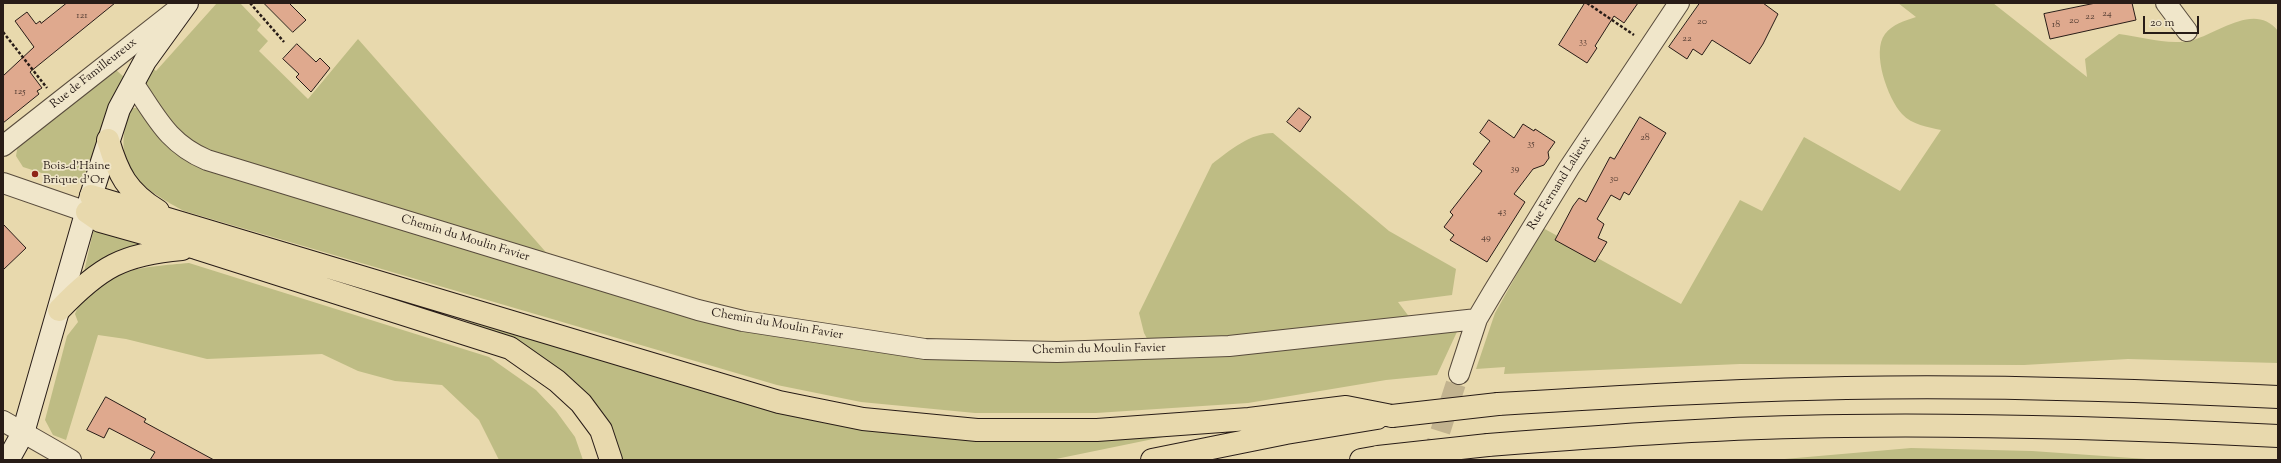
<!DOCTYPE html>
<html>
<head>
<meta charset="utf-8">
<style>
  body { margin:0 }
  #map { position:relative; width:2281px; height:463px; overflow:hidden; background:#e8d9ad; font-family:"Sorts Mill Goudy",serif }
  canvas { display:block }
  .frame { position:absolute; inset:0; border:4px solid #281c17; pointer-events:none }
  .scale { position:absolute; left:2143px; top:16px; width:56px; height:18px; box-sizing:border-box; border:2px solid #281c17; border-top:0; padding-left:5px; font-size:12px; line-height:14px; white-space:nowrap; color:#281c17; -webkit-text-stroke:3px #f0e6ca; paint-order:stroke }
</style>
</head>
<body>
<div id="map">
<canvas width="2281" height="463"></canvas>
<div class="frame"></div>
<div class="scale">20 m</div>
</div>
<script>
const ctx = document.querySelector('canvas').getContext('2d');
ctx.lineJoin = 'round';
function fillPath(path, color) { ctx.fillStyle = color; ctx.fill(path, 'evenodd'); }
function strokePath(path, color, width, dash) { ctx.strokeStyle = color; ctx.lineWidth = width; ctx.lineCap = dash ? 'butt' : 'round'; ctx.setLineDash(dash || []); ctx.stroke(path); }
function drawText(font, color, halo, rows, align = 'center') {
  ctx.font = font + ' "Sorts Mill Goudy",serif'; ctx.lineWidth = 3.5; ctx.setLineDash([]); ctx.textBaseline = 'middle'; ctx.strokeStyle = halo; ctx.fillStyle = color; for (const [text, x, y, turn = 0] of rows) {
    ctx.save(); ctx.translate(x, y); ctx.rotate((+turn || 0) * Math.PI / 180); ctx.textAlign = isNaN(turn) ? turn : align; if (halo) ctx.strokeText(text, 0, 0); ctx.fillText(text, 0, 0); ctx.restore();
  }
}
fillPath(new Path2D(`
  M217 3H240L261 25 257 30 268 41 259 51 308 99 358 39 559 267 837 336 1152 348 1144 333 1139 313 1212 164C1230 150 1251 133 1273 133L1389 231 1456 269 1452 295 1398 302 1416 326 1462 321 1437 375 1386 380 1248 403 1096 413H975L861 402 777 385 184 211C135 184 111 168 130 108H140L133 83 145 61 156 71Z
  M1898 3H1993L2087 77 2085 59 2119 34C2143 37 2169 46 2193 40 2219 33 2255 2 2278 31V363L2128 359 2024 365 1740 364 1504 374 1505 367 1476 369 1495 313 1543 228 1681 304 1740 200 1762 211 1804 137 1900 191 1941 130C1928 127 1912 125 1902 114 1888 99 1871 52 1885 34 1893 24 1904 21 1916 17Z
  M116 70 124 77 123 82 102 138 82 182 76 184 23 167 16 156 18 144Z
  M96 229 140 240 142 247 84 272 93 232Z
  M189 263 489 357 536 390 556 411 575 437 583 460H499L479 420 442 385 395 381 358 371 322 354 207 359 126 339 98 335 66 440 53 435 45 420 67 336 78 322 75 314C95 268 146 267 189 263Z
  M464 320 587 356 861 427 976 441 1098 438 1197 430 1051 460H619L515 344Z
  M1911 448 2032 451 2161 460H1773Z`), '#bebc84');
const building = new Path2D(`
  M67 3H115L30 72 42 88 37 91 39 94 3 123V76L34 47 15 21 27 12 36 24 40 21 41 23Z
  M264 3H289L306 20 293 32Z
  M1585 3H1638L1624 23 1614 16 1595 46 1597 48 1587 63 1559 45Z
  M1700 3H1763L1778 14 1763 44 1750 64 1712 40 1702 55 1693 49 1687 59 1669 47Z
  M2096 3H2132L2136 20 2050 39 2044 14Z
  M297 44 316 62 320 58 330 68 311 92 296 77 299 74 283 59Z
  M1299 108 1311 117 1300 132 1287 122Z
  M1640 117 1666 133 1629 195 1624 192 1620 200 1611 195 1597 219 1604 224 1598 238 1607 242 1595 262 1555 240 1573 206 1579 198 1586 202 1610 157 1614 159Z
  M1489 120 1514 138 1523 124 1534 131 1535 129 1555 142 1548 152 1549 158 1544 165 1533 169 1514 194 1525 202 1487 262 1450 240 1454 235 1444 227 1453 215 1450 212 1482 171 1473 164 1490 141 1480 133Z
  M3 224 26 248 3 270Z
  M106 397 146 419 144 422 214 460H150L155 452 109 428 104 438 87 430Z`);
fillPath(building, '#dfa98e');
strokePath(building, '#281c17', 1);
strokePath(new Path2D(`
  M1431 460 1459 374`), '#c2b38f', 20, [20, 10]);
const street = new Path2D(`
  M2166 3 2187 31
  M133 83C156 116 167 143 207 160L698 310 743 321 925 349 1057 352 1229 346 1477 319
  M3 146 180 7
  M3 183 87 212
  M1459 374 1477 319 1493 292 1569 168 1679 3
  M3 421 71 460`);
const secondary = new Path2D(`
  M8 460 23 433 91 196 119 109 145 61 187 3`);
const highway = new Path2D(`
  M108 140C118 174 127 192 158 211
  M91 196 779 402 863 419 977 430H1097L1249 419 1346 407 1392 416
  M87 212 100 221 196 248 510 348 557 381 581 403 601 430 611 460
  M59 310C100 267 123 254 182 249
  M1498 404C1614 397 1730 390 1846 388 1990 385 2134 390 2278 397
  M1488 445C1607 436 1726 427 1845 426 1989 424 2134 429 2278 436
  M1152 460 1286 433 1377 418
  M1361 460 1378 457`);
strokePath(street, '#584b3c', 22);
strokePath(secondary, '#281c17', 24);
strokePath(highway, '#281c17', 24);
strokePath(new Path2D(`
  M250 3 284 42
  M1587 3 1634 35
  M3 32 47 88`), '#281c17', 2.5, [3, 2]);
strokePath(street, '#f0e6ca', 20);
strokePath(secondary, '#f0e6ca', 22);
strokePath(highway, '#e8d9ad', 22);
const highwayBridge = new Path2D(`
  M1392 416 1498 404
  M1378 457 1488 445`);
strokePath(highwayBridge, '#281c17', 24, []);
strokePath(highwayBridge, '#e8d9ad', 22);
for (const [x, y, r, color] of [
  [35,174,4,"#8f2418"]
]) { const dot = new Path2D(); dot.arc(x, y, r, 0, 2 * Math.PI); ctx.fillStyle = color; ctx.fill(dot); strokePath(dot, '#f0e6ca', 1.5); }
drawText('10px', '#563f35', null, [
  ["24",2107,14],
  ["121",82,16],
  ["22",2090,17],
  ["20",2074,21],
  ["20",1702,22],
  ["18",2056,25],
  ["22",1687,39],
  ["33",1583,42],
  ["125",20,92],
  ["28",1645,138],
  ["35",1531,144],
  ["39",1515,169],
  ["30",1614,179],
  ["43",1502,212],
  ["49",1486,238]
]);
drawText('12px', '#281c17', '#f0e6ca', [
  ["Rue de Familleureux",94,74,-38],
  ["Rue Fernand Lalieux",1560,184,-58],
  ["Chemin du Moulin Favier",465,239,17],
  ["Chemin du Moulin Favier",777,325,10],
  ["Chemin du Moulin Favier",1099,350,-1]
]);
drawText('12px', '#281c17', '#f0e6ca', [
  ["Bois-d'Haine",43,167],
  ["Brique d'Or",43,181]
], 'left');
</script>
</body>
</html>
